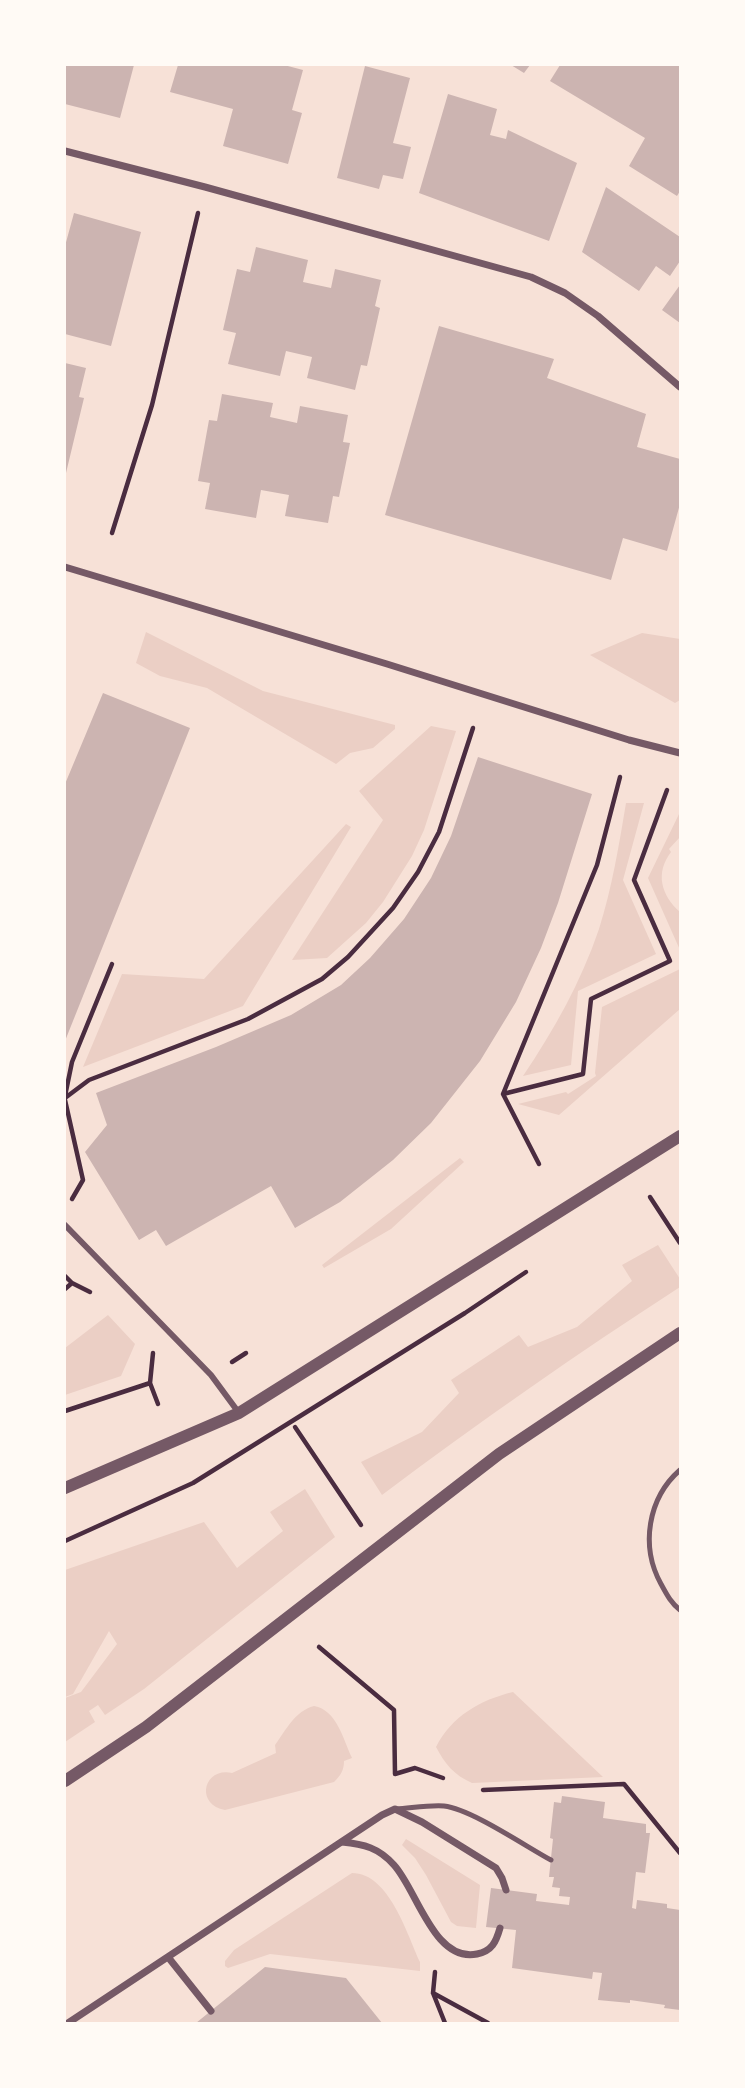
<!DOCTYPE html>
<html>
<head>
<meta charset="utf-8">
<style>
  body { margin:0 }
  #map { position:relative; width:745px; height:2088px; overflow:hidden; background:#f7e1d7; font-family:"Varela Round",sans-serif }
  canvas { display:block }
  .frame { position:absolute; inset:0; border:66px solid #fffaf5; pointer-events:none }
</style>
</head>
<body>
<div id="map">
<canvas width="745" height="2088"></canvas>
<div class="frame"></div>
</div>
<script>
const ctx = document.querySelector('canvas').getContext('2d');
ctx.lineJoin = 'round';
function fillPath(path, color) { ctx.fillStyle = color; ctx.fill(path, 'evenodd'); }
function strokePath(path, color, width, dash) { ctx.strokeStyle = color; ctx.lineWidth = width; ctx.lineCap = dash ? 'butt' : 'round'; ctx.setLineDash(dash || []); ctx.stroke(path); }
fillPath(new Path2D(`
  M146 632 263 691 395 725V729L373 748 350 753 336 764 207 688 160 676 136 663Z
  M642 633 680 639V700L675 703 590 655Z
  M431 726 456 731 424 830 412 856 383 902 366 923 327 958 292 960 383 820 359 791Z
  M626 803H644L623 880 656 954 578 991 571 1065 523 1076C554 1030 581 982 599 929 612 888 619 845 626 803Z
  M680 812V837L669 849 671 852C655 873 661 895 680 912V950L648 878Z
  M346 824 351 827 243 1006 83 1067 122 974 204 979Z
  M680 969V1009L559 1115 518 1104 566 1092 568 1094 596 1076 595 1073 602 1007Z
  M460 1158 464 1162 391 1229 324 1268 322 1265Z
  M658 1245 680 1279V1287C578 1353 479 1422 382 1495L361 1462 422 1432 459 1393 451 1380 519 1335 528 1347 577 1327 632 1281 622 1265Z
  M108 1315 135 1344 121 1376 65 1395V1348Z
  M305 1489 335 1537 144 1689 105 1715 98 1705 89 1711 95 1722 65 1742V1698L81 1692 117 1644 109 1631 73 1694 65 1697V1570L204 1522 237 1568 283 1531 270 1512Z
  M513 1692 603 1777 472 1783C454 1775 445 1764 436 1747 452 1716 480 1700 513 1692Z
  M314 1706C337 1710 343 1739 352 1758L344 1761C344 1770 341 1775 334 1782L225 1810C195 1805 203 1767 232 1773L276 1753 275 1745C286 1730 295 1711 314 1706Z
  M406 1839 480 1885 476 1928 457 1926 451 1922 426 1875 415 1858 402 1845Z
  M352 1873C389 1873 407 1934 420 1962V1971L270 1954 228 1968 225 1966V1961L234 1950Z`), '#ebcfc5');
fillPath(new Path2D(`
  M65 65H134L120 118 65 104Z
  M178 65H284L303 70 292 110 302 113 288 164 223 146 233 109 170 92Z
  M511 65H530L524 73Z
  M560 65H680V191L677 196 629 166 645 138 550 81Z
  M365 66 410 78 393 143 411 147 403 179 383 175 379 189 337 178Z
  M448 94 497 109 490 135 506 139 508 130 577 163 549 241 419 193Z
  M606 187 680 237V261L670 276 656 266 639 291 582 252Z
  M74 213 141 232 111 346 65 334V246Z
  M256 247 308 260 303 282 331 288 335 269 381 280 375 306 380 308 367 366 361 365 355 390 307 378 312 357 286 351 280 376 228 364 236 333 223 330 237 269 250 272Z
  M680 285V323L662 310Z
  M439 326 554 359 547 378 646 414 637 447 680 459V504L667 551 623 538 611 580 385 515Z
  M65 363 86 368 79 397 84 398 66 473Z
  M222 394 273 403 270 417 297 423 300 406 348 415 343 442 350 443 339 497 333 496 328 523 285 516 289 495 261 490 256 518 205 509 210 483 198 481 209 420 217 421Z
  M103 693 190 728 65 1041V784Z
  M478 757 592 794 558 903 541 948 516 1002 480 1061 431 1123 393 1160 340 1202 295 1228 271 1186 166 1246 156 1230 139 1240 85 1152 107 1125 96 1093 216 1047 291 1015 341 985 370 958 404 919 431 878 451 836Z
  M562 1796 605 1802 603 1818 646 1824V1833H650L645 1873 636 1872 632 1908 636 1909 637 1900 667 1904V1908L680 1910V2010L664 2008 665 2005 630 2000V2003L598 2000 602 1973 593 1972 592 1979 512 1968 516 1930 486 1927 491 1888 537 1894 536 1901 569 1905 570 1897 559 1896 560 1888 552 1887 554 1877H549L553 1839 550 1838 554 1802 561 1803Z
  M265 1967 346 1978 382 2023H196Z`), '#ccb4b1');
strokePath(new Path2D(`
  M112 533 152 405 198 213
  M503 1094 583 1074 591 999 670 961 634 880 667 790
  M65 1096 72 1062 112 964
  M65 1098 89 1080 248 1019 322 979 348 957 393 908 418 872 439 832 473 728
  M65 1100 83 1180 72 1199
  M539 1164 503 1094 597 865 620 777
  M650 1197 680 1243
  M65 1276 72 1283 90 1292
  M65 1289 72 1283
  M232 1362 246 1353
  M150 1383 153 1353
  M65 1411 150 1383 158 1404
  M295 1427 361 1525
  M65 1541 193 1483 465 1313 526 1272
  M319 1647 394 1710 395 1774 415 1768 443 1778
  M483 1790 624 1784 680 1853
  M435 1972 433 1993 445 2023
  M433 1993 488 2023`), '#4a2c40', 4.5);
strokePath(new Path2D(`
  M680 1470C648 1498 640 1546 661 1584 667 1595 671 1603 680 1610
  M396 1809C412 1808 428 1805 444 1806 471 1809 525 1846 551 1860`), '#755966', 5);
strokePath(new Path2D(`
  M65 1225 211 1375 239 1413`), '#755966', 6);
strokePath(new Path2D(`
  M65 151 205 187 531 277 565 293 598 316 680 387
  M65 567 387 664 629 740 680 753
  M342 1842C364 1844 379 1848 394 1865 417 1890 434 1963 477 1954 492 1951 496 1942 500 1928
  M168 1957 211 2011
  M68 2023 382 1815 395 1809 422 1822 496 1868 502 1878 506 1890`), '#755966', 7);
strokePath(new Path2D(`
  M65 1488 239 1413 680 1136
  M65 1781 146 1727 499 1454 680 1333`), '#755966', 12);
</script>
</body>
</html>
